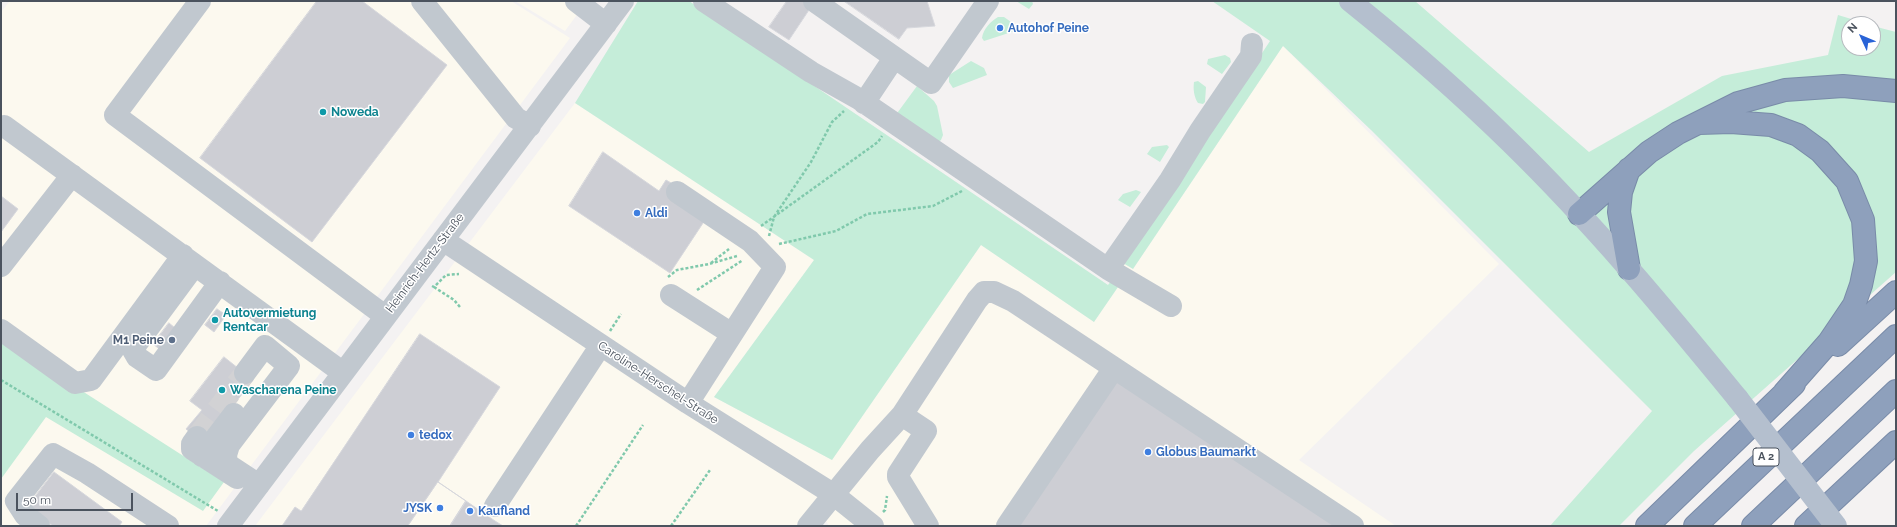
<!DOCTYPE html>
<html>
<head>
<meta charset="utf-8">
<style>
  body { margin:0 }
  #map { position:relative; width:1897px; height:527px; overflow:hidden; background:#f4f2f2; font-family:Raleway,sans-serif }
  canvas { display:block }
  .frame { position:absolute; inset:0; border:2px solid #4b535e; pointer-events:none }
  .north { position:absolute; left:1841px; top:16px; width:40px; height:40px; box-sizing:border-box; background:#fff; border:1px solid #b7babf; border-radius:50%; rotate:314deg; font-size:11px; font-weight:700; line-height:16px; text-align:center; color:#4b535e }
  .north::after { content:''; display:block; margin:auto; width:14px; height:18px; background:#2963d7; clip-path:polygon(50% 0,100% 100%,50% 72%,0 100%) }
  .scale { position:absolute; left:16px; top:493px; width:117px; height:18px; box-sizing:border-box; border:2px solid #4b535e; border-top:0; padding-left:5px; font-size:12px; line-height:14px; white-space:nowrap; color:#4b535e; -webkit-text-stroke:3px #fff; paint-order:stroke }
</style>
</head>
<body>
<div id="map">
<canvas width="1897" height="527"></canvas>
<div class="frame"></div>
<div class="north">N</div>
<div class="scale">50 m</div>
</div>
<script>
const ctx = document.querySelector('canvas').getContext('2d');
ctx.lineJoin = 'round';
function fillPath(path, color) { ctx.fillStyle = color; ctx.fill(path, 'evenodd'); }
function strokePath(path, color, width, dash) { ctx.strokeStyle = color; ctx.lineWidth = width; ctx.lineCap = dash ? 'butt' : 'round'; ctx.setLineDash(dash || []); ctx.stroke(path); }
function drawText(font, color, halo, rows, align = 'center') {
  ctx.font = font + ' Raleway,sans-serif'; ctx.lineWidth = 3; ctx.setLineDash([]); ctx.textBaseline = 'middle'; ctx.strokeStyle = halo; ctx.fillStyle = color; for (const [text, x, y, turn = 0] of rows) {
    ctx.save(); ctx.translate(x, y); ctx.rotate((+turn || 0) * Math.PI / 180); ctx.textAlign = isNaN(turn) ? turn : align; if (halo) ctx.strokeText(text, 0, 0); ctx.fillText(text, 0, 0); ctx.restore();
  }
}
fillPath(new Path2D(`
  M10 1H511L570 38 206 526H1V12Z
  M515 1H587L565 31Z
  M1283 46 1499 264 1299 460 1396 526H829L826 521 822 526H255L575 103 814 260 714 397 832 460 981 245 1094 322 1118 287 1108 286 1123 263 1133 269Z`), '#fcf9ef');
fillPath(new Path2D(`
  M638 1H689L1108 285 1111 281 1118 287 1094 322 981 245 832 460 714 397 814 260 575 103Z
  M1016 1H1032L1033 4 1029 9Z
  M1212 1H1415L1589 152 1722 76 1828 55 1838 15 1868 24H1849V48H1873V26L1896 32V272L1694 451 1619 526H1550L1652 411 1371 130 1283 46 1133 269 1123 263 1270 41Z
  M998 17H1004L1021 29 984 41 982 38C983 29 991 21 998 17Z
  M1225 55 1230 58 1231 62 1222 74 1207 64 1208 59Z
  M971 61 984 68 987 75 953 88 949 82V75Z
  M1198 81 1206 87 1205 102 1203 104 1198 103C1194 97 1193 89 1194 82Z
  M917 86 934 101 937 106 943 135 941 140 936 144 895 116Z
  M1167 145 1169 147 1160 162 1147 154 1152 147Z
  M1136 190 1141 192 1130 207 1118 200 1123 194Z
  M1 339 224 482 203 511 46 417 1 479Z`), '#c5edd9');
const building = new Path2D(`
  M317 1H362L447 65 312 242 200 158Z
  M787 1H815L789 40 769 27Z
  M844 1H927L935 26 907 28 899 39Z
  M603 152 659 191 666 180 678 187 705 220 670 273 569 206Z
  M1 196 18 209 1 232Z
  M217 309 226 315 214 332 205 325Z
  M169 323 187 338 172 359 153 344Z
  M420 334 500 387 438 482 466 501 450 526H282L295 507 301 511Z
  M224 357 253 380 204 443 186 429 202 410 190 401Z
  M1115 378 1346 526H1017Z
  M54 472 122 522 119 526H53L27 507Z
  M438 482 466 501 450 526H408Z
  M466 501 495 521 503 526H450Z`);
fillPath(building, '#cdced4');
strokePath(building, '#d7d8dd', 1);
strokePath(new Path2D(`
  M197 437 245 373`), '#d2d2d4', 22, [22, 11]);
const highway = new Path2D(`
  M1699 123 1731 122 1771 125 1798 135 1820 151 1847 181 1863 220 1866 261 1861 285 1854 305 1829 342 1784 393
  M1579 214 1649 152 1678 133 1738 103 1785 90 1843 86 1896 91
  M1629 269 1619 212 1621 192 1629 169
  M1838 345 1896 292
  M1647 526 1794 384
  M1695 526 1896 336
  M1753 526 1896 391
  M1806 526 1896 442`);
strokePath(highway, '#798ba8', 24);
strokePath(new Path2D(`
  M761 226 878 142 882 136
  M769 236 774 217 811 162 832 122 844 111
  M779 244 836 231 867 214 933 206 962 191
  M711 263 729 249
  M668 277 677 270 709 264 737 256
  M432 286 434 287 446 275 459 274
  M434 287 454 300 460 307
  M697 290 743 260
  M610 331 621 314
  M1 380 218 511
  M883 512 885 510 887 496
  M576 526 643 425
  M671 526 710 470`), '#80c9ac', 2.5, [3, 2]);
strokePath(new Path2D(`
  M200 1 115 115 385 316
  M422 1 516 118 530 126
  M576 1 606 24
  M704 1 811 72 859 99 1108 269 1171 306
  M814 1 931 83 988 1
  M864 103 894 58
  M4 126 342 372
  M677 192 750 241 775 267 688 403
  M443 240 688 403 833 494 873 526
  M195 265 138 342 133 350 137 357 156 370 220 282
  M1 266 72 175
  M1108 269 1170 180 1200 131 1251 56 1252 44
  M671 295 732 334
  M1 330 75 383 91 380 183 255
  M245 373 265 346 289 366 229 445 226 455 227 464 259 485
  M902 415 926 431 898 474V477L928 526
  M197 437 192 444V449L237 478
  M202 456 234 414
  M495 506 601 345
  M39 526 25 515 16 501 53 454 87 473 168 526
  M228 526 623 1
  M808 526 870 450 902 415 977 300 984 292H994L1013 301 1353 526
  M1007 526 1114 368`), '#c1c8cf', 22);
strokePath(new Path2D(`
  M1350 1C1406 46 1460 93 1511 143 1593 223 1666 311 1738 399`), '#b4bfce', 22);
strokePath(highway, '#8ea0bc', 22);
strokePath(new Path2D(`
  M1738 399 1836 526`), '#b4bfce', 22);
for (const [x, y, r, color] of [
  [1000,28,4,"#3f7fe0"],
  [323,112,4,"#0f9aa8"],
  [637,213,4,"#3f7fe0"],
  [215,320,4,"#0f9aa8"],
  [172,340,4,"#5c6f8a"],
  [222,390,4,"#0f9aa8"],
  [411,435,4,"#3f7fe0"],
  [1148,452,4,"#3f7fe0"],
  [440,508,4,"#3f7fe0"],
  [470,511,4,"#3f7fe0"]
]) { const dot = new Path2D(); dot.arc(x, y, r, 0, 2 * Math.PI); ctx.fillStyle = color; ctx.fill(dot); strokePath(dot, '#fff', 1.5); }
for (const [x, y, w] of [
  [1766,457,26]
]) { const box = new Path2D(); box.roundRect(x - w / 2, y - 9, w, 18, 3); ctx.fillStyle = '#fff'; ctx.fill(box); strokePath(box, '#4b535e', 1); }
drawText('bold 11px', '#4b535e', null, [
  ["A 2",1766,457]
]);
drawText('bold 12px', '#366cbe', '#fff', [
  ["Autohof Peine",1008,28],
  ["Aldi",645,213],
  ["tedox",419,435],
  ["Globus Baumarkt",1156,452],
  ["JYSK",432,508,"right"],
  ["Kaufland",478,511]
], 'left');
drawText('bold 12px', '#0d838f', '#fff', [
  ["Noweda",331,112],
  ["Autovermietung",223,313],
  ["Rentcar",223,327],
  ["Wascharena Peine",230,390]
], 'left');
drawText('12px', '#4b535e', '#fff', [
  ["Heinrich-Hertz-Straße",425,263,-53],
  ["Caroline-Herschel-Straße",658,383,33]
]);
drawText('bold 12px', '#4e5e75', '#fff', [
  ["M1 Peine",164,340]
], 'right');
</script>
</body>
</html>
